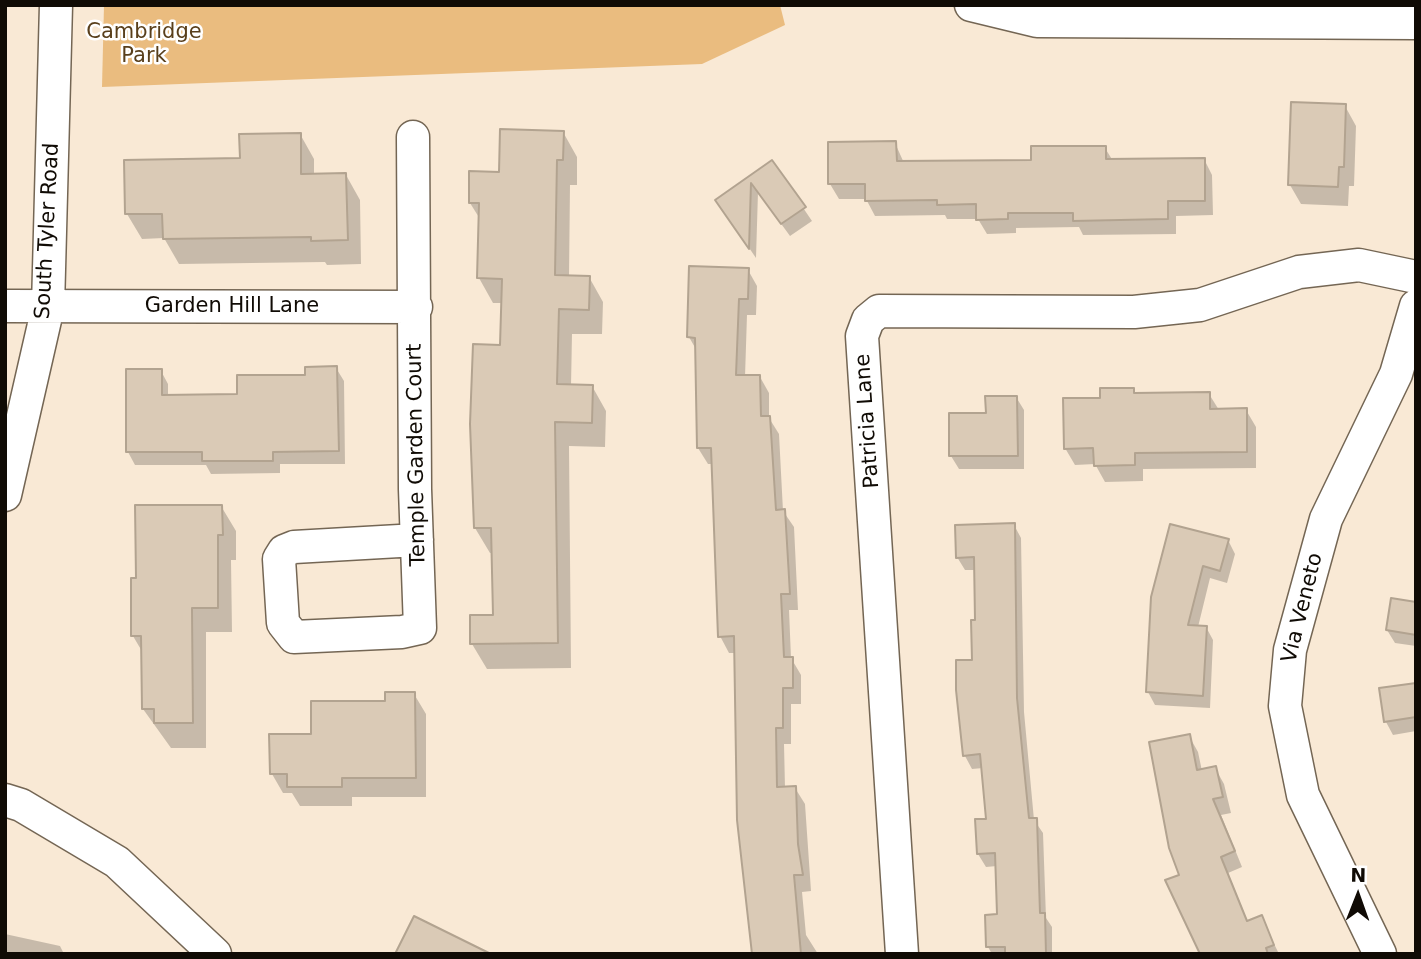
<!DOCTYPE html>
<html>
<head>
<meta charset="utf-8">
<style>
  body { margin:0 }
  #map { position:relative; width:1421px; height:959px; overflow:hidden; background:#f9e9d5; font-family:"DejaVu Sans",sans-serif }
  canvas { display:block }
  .frame { position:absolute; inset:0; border:7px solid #100b05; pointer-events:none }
  .north { position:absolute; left:1323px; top:861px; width:70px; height:70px; -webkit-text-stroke:5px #fff; paint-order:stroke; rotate:1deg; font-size:19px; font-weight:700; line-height:28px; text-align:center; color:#100b05 }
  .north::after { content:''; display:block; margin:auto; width:24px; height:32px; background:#100b05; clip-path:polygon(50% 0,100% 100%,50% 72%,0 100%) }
</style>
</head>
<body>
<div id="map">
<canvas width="1421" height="959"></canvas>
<div class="frame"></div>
<div class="north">N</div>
</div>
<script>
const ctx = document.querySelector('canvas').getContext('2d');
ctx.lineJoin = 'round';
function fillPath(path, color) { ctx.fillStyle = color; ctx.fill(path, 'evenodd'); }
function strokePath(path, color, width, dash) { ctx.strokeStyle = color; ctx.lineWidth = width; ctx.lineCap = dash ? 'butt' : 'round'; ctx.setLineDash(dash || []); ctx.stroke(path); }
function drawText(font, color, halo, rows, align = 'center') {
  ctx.font = font + ' "DejaVu Sans",sans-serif'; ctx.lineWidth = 5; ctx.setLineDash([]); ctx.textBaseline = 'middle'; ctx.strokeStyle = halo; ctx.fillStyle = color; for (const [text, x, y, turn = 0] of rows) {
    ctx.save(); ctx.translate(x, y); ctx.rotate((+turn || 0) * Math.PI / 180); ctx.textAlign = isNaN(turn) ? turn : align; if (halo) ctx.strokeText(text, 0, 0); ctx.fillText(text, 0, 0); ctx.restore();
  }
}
fillPath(new Path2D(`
  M104 5H780L785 25 702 64 102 87Z`), '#eabc7f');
fillPath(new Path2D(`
  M1345 106 1356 126 1354 186H1349L1348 206 1301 204 1290 185Z
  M563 132 577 157V185H570L569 277H589L603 302 602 334H572L571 386H592L606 411 605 447 569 446 571 668 487 669 472 644 495 617 494 553H490L475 528 502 347 503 303H493L479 278 480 219 470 203 501 174Z
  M300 134 314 159V175H346L360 200 361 264 327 265 325 262 179 264 164 238 142 239 127 214Z
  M895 143 904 163 1032 162 1105 148 1113 161 1204 159 1212 175 1213 215 1176 216V234L1083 235 1079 227 1016 228V233L987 234 978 219H947L945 215 875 216 866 199H839L830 184Z
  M772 162 812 221 790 236 758 192 756 258 717 201Z
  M748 270 757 286 756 315H747L745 377H760L769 393V418L779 434 783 511 794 527 798 610H789L791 658 801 675V704H791V744H784L785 788H795L805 804 811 891 802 892 806 935 818 954H754L736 653H729L720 636 714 464H708L698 448 697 351 689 337Z
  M336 368 344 381 345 464H280V473L211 474 206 465H135L128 452 161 371 168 384V397L239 396Z
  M1133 390 1136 395 1209 394 1219 410H1246L1256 427V468L1143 469V481L1105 482 1095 464 1075 465 1065 448 1102 399Z
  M1016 397 1024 410V469H959L951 456 987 415Z
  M221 506 236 531V560H231L232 632H206V748H171L143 709V653L133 636 138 580Z
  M1014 525 1021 538 1024 712 1034 820 1043 833 1046 918 1052 927V954H992L988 947 998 916 997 866 986 867 978 854 988 821 983 768 972 769 965 756 977 622 976 570H965L957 557Z
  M1228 540 1235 554 1227 583 1210 578 1198 627H1206L1213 640 1210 708 1155 705 1148 692 1153 597Z
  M1416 603V646L1395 643 1387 630Z
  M1416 685V731L1393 735 1386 722Z
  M414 694 426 714V797H352V806H300L292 793H283L272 774 313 735Z
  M1189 736 1198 752 1202 771 1215 768 1224 784 1231 813 1221 815 1242 867 1228 873 1248 922 1261 917 1279 954H1200L1181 876Z
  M5 934 60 946 64 954H5Z`), '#0003');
const building = new Path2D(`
  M1291 102 1346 104 1344 167H1339L1338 187 1288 185Z
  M500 129 564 131 563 160H557L555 275 590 276 589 310 559 309 557 384 593 385 592 423 555 422 558 643 470 644V615H493L491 528H474L470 424 473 344 500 345 502 279 477 278 479 203H469V171L499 172Z
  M301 133V174L346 173 348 240 311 241V237L163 239 162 214H125L124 160 240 158 239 134Z
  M896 141 897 161 1031 160V146H1106V159L1205 158V201H1168V219L1073 221V213H1008V219L976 220V204L937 205V200L865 201V184H828V142Z
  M772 160 806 207 781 224 751 183 749 249 715 200Z
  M689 266 749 268 748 299H739L736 375H760L761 416H770L776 510 785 509 790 594H781L784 657H793V688H783V728H776L777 787 796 786 798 844 803 875H794L801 954H752L737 820 734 636 718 637 711 448H697L695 338 687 337Z
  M337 366 339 451 273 452V461H202V452H126V369H162V395L237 394V375H305V367Z
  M1100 388H1134V393L1210 392V409L1247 408V452L1135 453V465L1094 466 1093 448 1064 449 1063 398H1100Z
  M985 396H1017L1018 456H949V413H986Z
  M135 505H222L223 535H218V608H192L193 723H154V709H142L141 636H131V578H136Z
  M1015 523 1017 698 1029 818H1037L1040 913H1045L1046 954H1005V947H986L985 915 997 914 995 853 977 854 975 819H986L980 754 963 756 956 690V660H972L971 620H975L974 557 956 558 955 525Z
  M1170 524 1229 539 1220 571 1203 566 1188 625 1207 626 1203 696 1146 692 1151 597Z
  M1391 598 1416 602V635L1386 630Z
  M1416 683V717L1384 722 1379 688Z
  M385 692H415L416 778H342V787H287V774H270L269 734H311V701H385Z
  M1190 734 1197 770 1216 766 1223 797 1213 799 1235 851 1221 857 1247 921 1262 915 1274 945 1266 948 1268 954H1200L1165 880 1179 875 1169 848 1149 742Z
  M414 916 491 954H395Z`);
fillPath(building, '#dacab6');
strokePath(building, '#b2a390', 2);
const minor = new Path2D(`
  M971 5 1037 21 1416 23
  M413 137 415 489 420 628 402 632 294 637 283 623 279 559 284 551 294 547 417 540
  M5 306 416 307
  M5 495 48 307 56 5
  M5 800 21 805 117 862 215 954
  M902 954 862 336 868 320 879 311 1134 312 1200 305 1299 272 1359 265 1416 277
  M1380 954 1303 795 1285 706 1290 650 1326 519 1396 374 1416 306`);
strokePath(minor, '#746654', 35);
strokePath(minor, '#fff', 32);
drawText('21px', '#593f1b', '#fff', [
  ["Cambridge",144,33],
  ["Park",144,57]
]);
drawText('21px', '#100b05', '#fff', [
  ["South Tyler Road",48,231,-87],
  ["Garden Hill Lane",232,307],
  ["Patricia Lane",868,421,-94],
  ["Temple Garden Court",417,455,-91],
  ["Via Veneto",1303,608,-76]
]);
</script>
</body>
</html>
